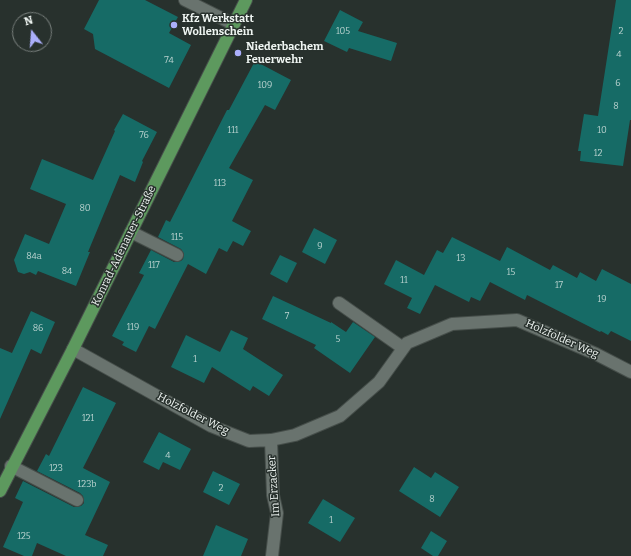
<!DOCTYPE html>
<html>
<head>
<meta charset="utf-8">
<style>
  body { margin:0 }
  #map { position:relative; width:631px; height:556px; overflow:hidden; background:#28312d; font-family:Bitter,serif }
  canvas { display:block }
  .north { position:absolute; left:12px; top:12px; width:40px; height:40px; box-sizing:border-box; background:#28312d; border:1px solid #787f7c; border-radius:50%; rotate:343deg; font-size:11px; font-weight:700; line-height:16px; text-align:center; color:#eff5f2 }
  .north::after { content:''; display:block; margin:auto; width:14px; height:18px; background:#abaffb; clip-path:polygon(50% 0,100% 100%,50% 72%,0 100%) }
</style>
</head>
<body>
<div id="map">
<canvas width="631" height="556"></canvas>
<div class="north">N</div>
</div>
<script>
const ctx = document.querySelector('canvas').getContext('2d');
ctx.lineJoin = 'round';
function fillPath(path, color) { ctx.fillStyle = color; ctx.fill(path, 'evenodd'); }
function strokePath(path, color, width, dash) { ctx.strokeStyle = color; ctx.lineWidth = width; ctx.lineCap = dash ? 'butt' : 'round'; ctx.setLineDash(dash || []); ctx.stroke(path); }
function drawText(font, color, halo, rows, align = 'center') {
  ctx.font = font + ' Bitter,serif'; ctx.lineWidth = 3; ctx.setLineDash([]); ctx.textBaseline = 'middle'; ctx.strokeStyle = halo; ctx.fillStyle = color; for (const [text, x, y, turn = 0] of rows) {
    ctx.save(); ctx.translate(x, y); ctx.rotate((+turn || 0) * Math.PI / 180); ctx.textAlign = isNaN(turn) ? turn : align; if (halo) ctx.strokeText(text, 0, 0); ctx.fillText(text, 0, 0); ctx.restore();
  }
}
fillPath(new Path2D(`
  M99 0H145L178 17 169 33 191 45 169 88 95 49 93 34 84 29Z
  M616 0H631V120H630L623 166 580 161 581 151H578L584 114 598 116Z
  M340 10 363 22 358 31 397 43 391 61 349 48 347 52 324 41Z
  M255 61 291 80 275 110 265 105 229 168 253 180 232 221 251 231 243 246 233 241 227 252 219 248 206 274 188 264 155 329 149 326 136 352 122 345 124 342 112 336 144 275 139 273 151 250 174 262 181 261 183 259 184 254 181 249 158 237 166 220 170 222 227 110H229Z
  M123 114 157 132 142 161 143 162 135 182 120 175 88 252H90L76 286 38 271 36 275 30 272 24 274 18 272 14 260 25 234 49 244 66 204 30 189 42 159 93 180 115 131 114 130Z
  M314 228 337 240 325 264 302 252Z
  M452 237 500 261 507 247 550 270 553 265 577 278 580 272 596 281 602 269 631 284V341L611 331 608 335 601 331 600 332 527 295 525 300 490 282 480 301 471 297 469 302 435 285 420 314 407 308 412 298 384 284 396 260 424 275 437 250 443 253Z
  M280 255 297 263 287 283 270 274Z
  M273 296 331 323V322L346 332 353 322 375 337 350 373 314 348 316 345 262 319Z
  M31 311 55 322 41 354 31 349 0 419V348L12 353Z
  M231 330 248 338 243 349 283 375 269 396 253 386 250 391 212 367 204 383 171 367 186 335 220 352Z
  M83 387 116 403 83 468 110 482 85 535 108 545 103 556H66L37 543 32 556H24L3 547 23 502 15 498 23 481 74 507 81 506 84 503 83 496 80 493 37 471 46 454 49 456Z
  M159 432 191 449 180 470 163 462 159 470 143 462Z
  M414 467 431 478 435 472 459 487 440 517 399 491Z
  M213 471 240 484 229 505 203 492Z
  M323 499 355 518 340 542 308 523Z
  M216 525 248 539 241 556H203Z
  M431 531 447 541 438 556H433L421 548Z`), '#166b66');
const minor = new Path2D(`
  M185 0 233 24
  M131 232 177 255
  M339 303 403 348
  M73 349 211 426 249 441 271 440 295 435 340 416 379 382 407 343 452 324 517 320 596 354 631 372
  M271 440 273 495 277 513 272 556
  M11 466 77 500`);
const major = new Path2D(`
  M0 491 73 349 246 0`);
strokePath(minor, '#464e4a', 14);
strokePath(major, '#464e4a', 14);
strokePath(minor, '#69736e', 12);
strokePath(major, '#5d995e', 12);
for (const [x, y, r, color] of [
  [174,25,4,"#abaffb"],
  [238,53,4,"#abaffb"]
]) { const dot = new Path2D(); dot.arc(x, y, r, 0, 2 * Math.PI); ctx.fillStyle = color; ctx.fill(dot); strokePath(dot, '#28312d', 1.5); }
drawText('9px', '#b9d2cf', null, [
  ["105",343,31],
  ["2",621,31],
  ["4",619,54],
  ["74",169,60],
  ["6",618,83],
  ["109",265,85],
  ["8",616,106],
  ["111",233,130],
  ["10",602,130],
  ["76",144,135],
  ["12",598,153],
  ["113",220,183],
  ["80",85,208],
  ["115",177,237],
  ["9",320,246],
  ["84a",34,256],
  ["13",461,258],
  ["117",154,265],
  ["84",67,271],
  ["15",511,272],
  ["11",404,280],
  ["17",559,285],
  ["19",602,299],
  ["7",287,316],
  ["119",133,327],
  ["86",38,328],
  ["5",338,339],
  ["1",195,359],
  ["121",88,418],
  ["4",168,455],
  ["123",56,468],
  ["123b",87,484],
  ["2",221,488],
  ["8",432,499],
  ["1",331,520],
  ["125",24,536]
]);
drawText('bold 11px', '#eff5f2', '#28312d', [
  ["Kfz Werkstatt",182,19],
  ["Wollenschein",182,32],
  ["Niederbachem",246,47],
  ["Feuerwehr",246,60]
], 'left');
drawText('11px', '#eff5f2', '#28312d', [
  ["Konrad-Adenauer-Straße",124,246,-64],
  ["Holzfolder Weg",562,339,24],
  ["Holzfolder Weg",193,414,27],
  ["Im Erzacker",274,486,-94]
]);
</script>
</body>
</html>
